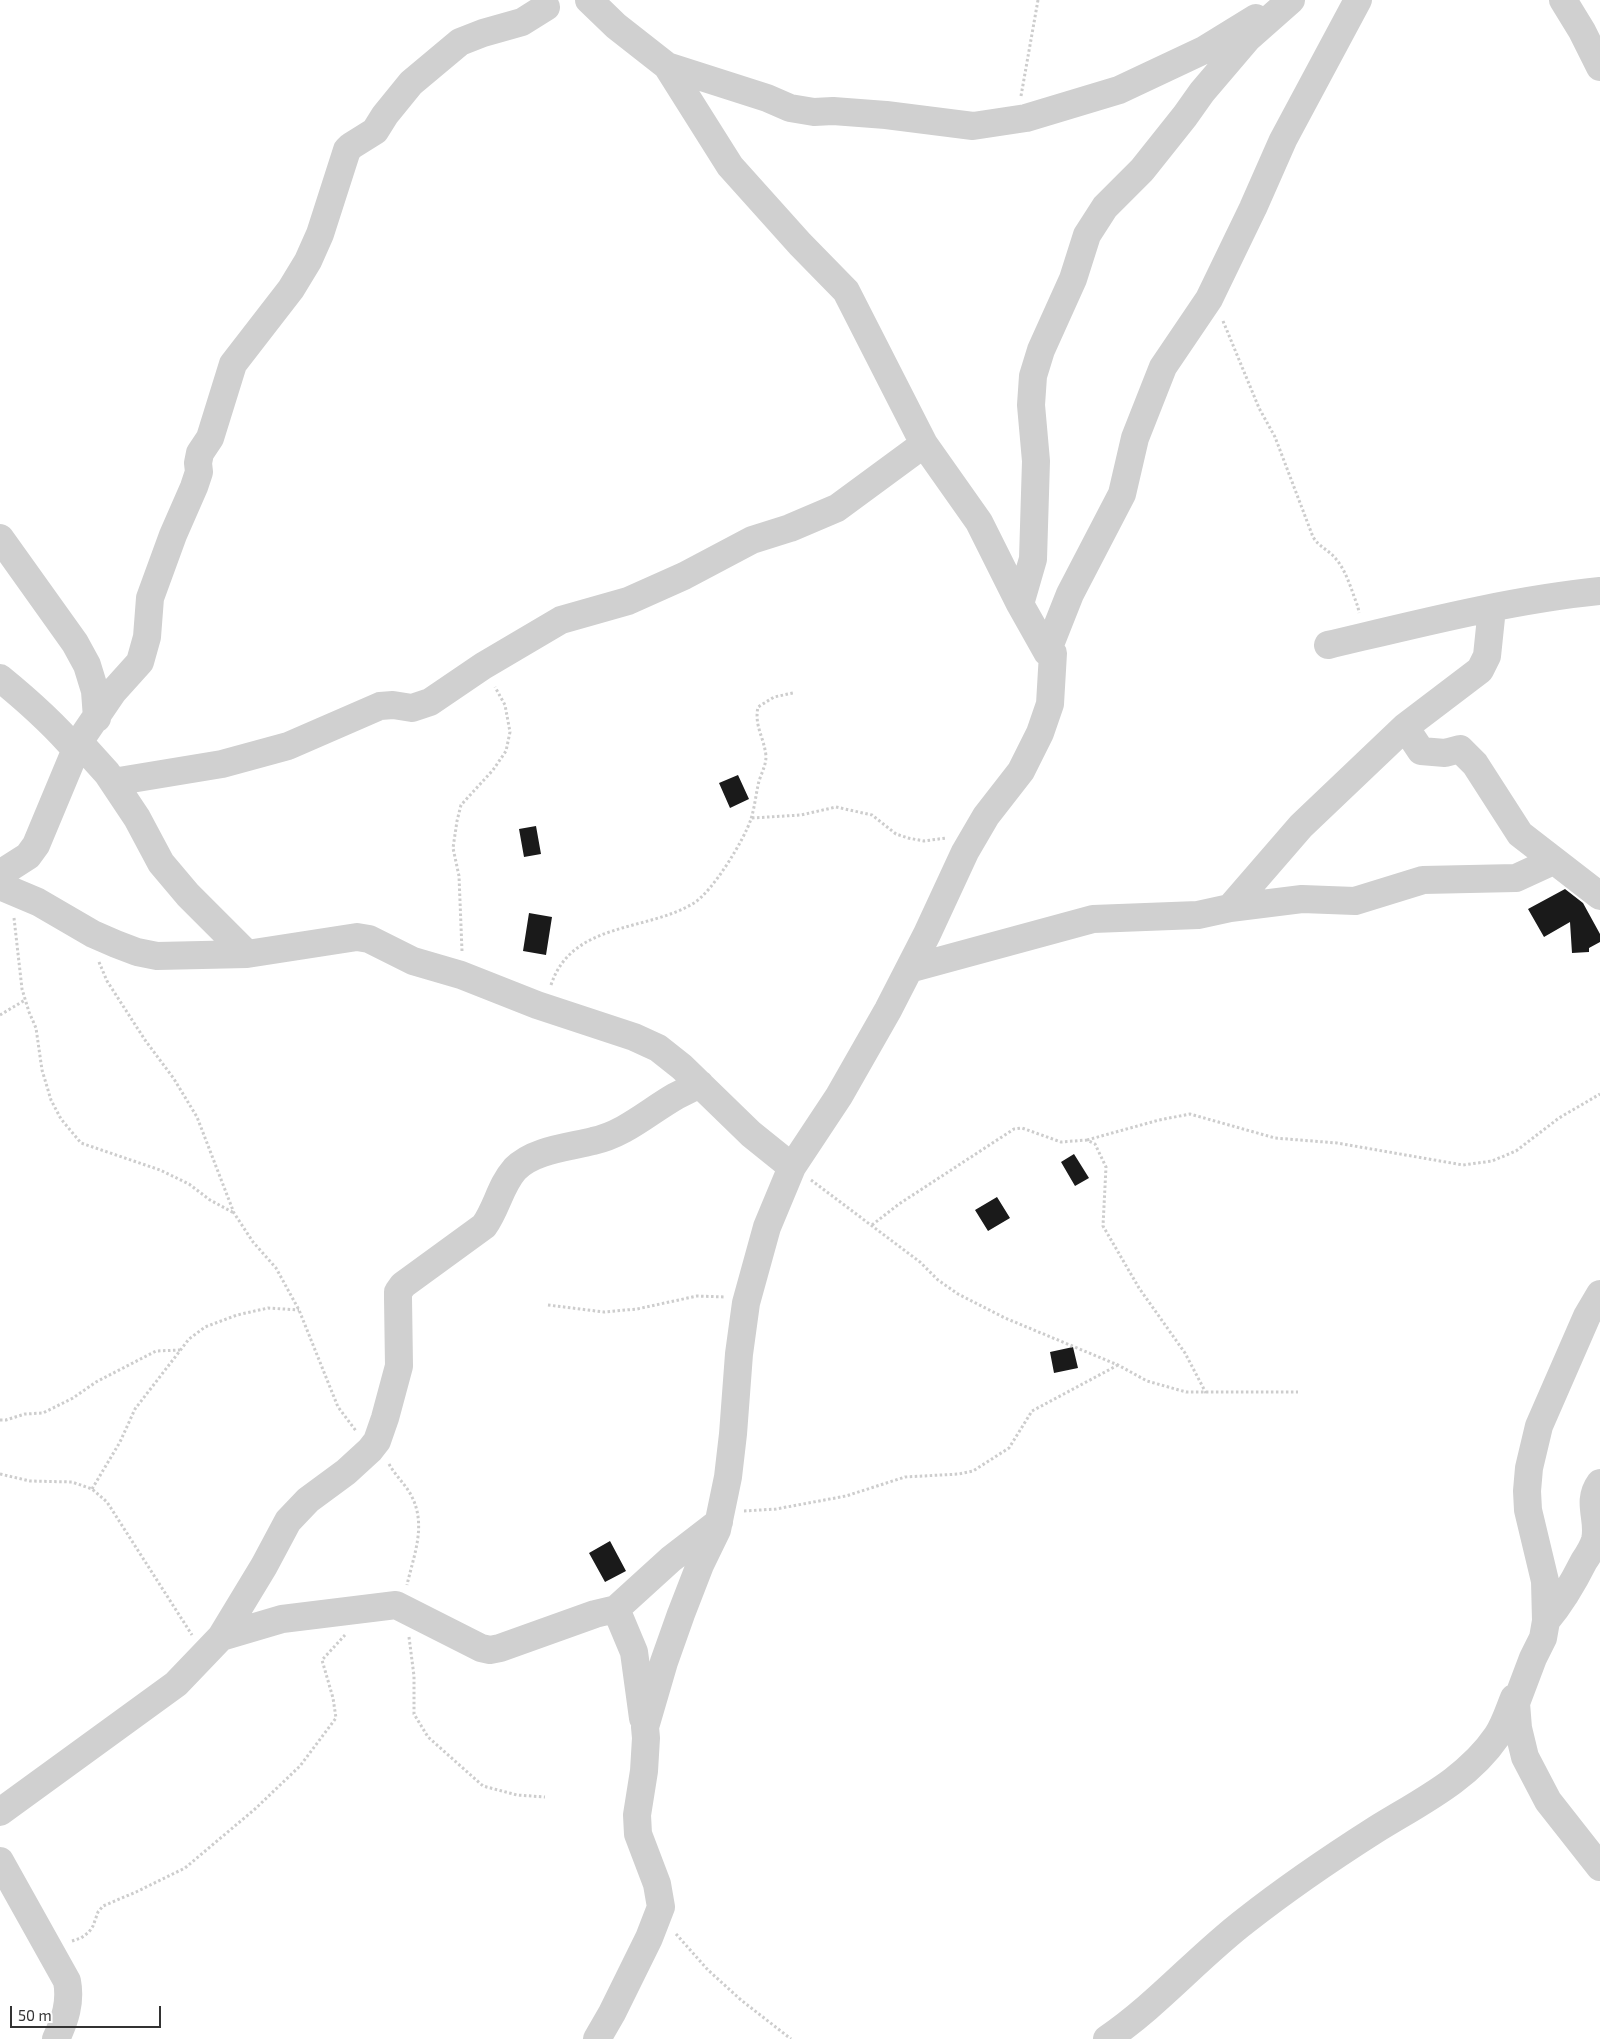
<!DOCTYPE html>
<html>
<head>
<meta charset="utf-8">
<style>
  body { margin:0 }
  #map { position:relative; width:1600px; height:2039px; overflow:hidden; background:#fff; font-family:"Exo 2",sans-serif }
  canvas { display:block }
  .scale { position:absolute; left:10px; top:2006px; width:151px; height:22px; box-sizing:border-box; border:2px solid #333; border-top:0; padding-left:6px; font-size:15px; line-height:18px; white-space:nowrap; color:#333; -webkit-text-stroke:4px #fff; paint-order:stroke }
</style>
</head>
<body>
<div id="map">
<canvas width="1600" height="2039"></canvas>
<div class="scale">50 m</div>
</div>
<script>
const ctx = document.querySelector('canvas').getContext('2d');
ctx.lineJoin = 'round';
function fillPath(path, color) { ctx.fillStyle = color; ctx.fill(path, 'evenodd'); }
function strokePath(path, color, width, dash) { ctx.strokeStyle = color; ctx.lineWidth = width; ctx.lineCap = dash ? 'butt' : 'round'; ctx.setLineDash(dash || []); ctx.stroke(path); }
fillPath(new Path2D(`
  M738 775 749 799 730 808 719 783Z
  M536 826 541 854 524 857 519 829Z
  M1565 889 1583 903 1600 934V942L1589 948V952L1572 953 1570 922 1544 937 1528 909Z
  M529 913 552 917 546 955 523 951Z
  M1074 1154 1089 1178 1075 1186 1061 1162Z
  M997 1197 1010 1218 988 1231 975 1210Z
  M1073 1347 1078 1368 1054 1373 1050 1352Z
  M610 1541 626 1571 605 1582 589 1553Z`), '#1a1a1a');
strokePath(new Path2D(`
  M1021 96 1038 0
  M1223 321 1259 408 1275 437 1313 537C1319 547 1329 550 1336 559 1347 572 1352 592 1358 607L1359 613
  M752 818 801 815 836 807 872 815 896 834 908 838 924 841 946 838
  M14 918 22 989 29 1012 36 1028 42 1070 51 1100 61 1119 81 1143 160 1170 189 1184 210 1200 234 1213
  M462 951 459 876 453 848 457 821 461 805 493 770 506 751 510 732 505 705 495 687
  M99 962 107 981 145 1040 174 1079 197 1117 234 1213 253 1242 276 1268 299 1310 338 1407 356 1431
  M551 985C572 921 647 932 694 903 713 891 744 840 751 819 755 806 756 793 759 781 762 772 766 765 766 756 764 737 754 726 758 707L774 697 793 693
  M0 1015 25 1000
  M1087 1140 1159 1120 1190 1114 1275 1138 1337 1143 1463 1165 1492 1161 1516 1151 1559 1118 1600 1094
  M811 1180 920 1262 938 1280 958 1294 1005 1318 1118 1365 1147 1381 1186 1392H1298
  M872 1225 899 1204 1014 1129 1022 1128 1061 1142 1087 1140 1095 1144 1106 1167 1103 1226 1139 1288 1185 1353 1206 1393
  M548 1305 604 1312 637 1309 697 1296 725 1297
  M0 1420H6L25 1414 43 1413 73 1398 96 1382 156 1351 180 1350
  M389 1464C395 1475 405 1484 411 1495 427 1525 414 1554 407 1585
  M0 1474 30 1481 72 1482 92 1489 107 1502 192 1635
  M92 1489 120 1442 135 1409 189 1339 205 1327 237 1315 268 1308 299 1310
  M744 1511 776 1509 846 1496 905 1477 959 1474 973 1471 1009 1448 1032 1411 1118 1365
  M409 1637 414 1676V1714L428 1737 483 1786 517 1795 545 1797
  M676 1934 708 1970 741 2000 791 2039
  M72 1941 81 1938 89 1932 93 1926 98 1912 103 1906 136 1892 185 1868 255 1809 300 1766 336 1718 333 1698 322 1660 345 1635`), '#cdcdcd', 3, [2.5, 2.5]);
strokePath(new Path2D(`
  M589 0 616 26 667 66 730 166 800 244 846 291 924 444 979 522 1020 604 1047 652
  M1563 0 1582 31 1600 67
  M667 66 767 98 790 108 814 112 833 111 886 115 973 126 1026 118 1119 90 1204 50 1256 18
  M0 538 75 643 87 665 95 691 97 718
  M1020 604 1033 559 1036 461 1031 405 1033 376 1041 350 1073 279 1087 235 1105 207 1142 170 1185 116 1202 92 1248 38 1291 0
  M1328 645C1417 624 1510 600 1600 591
  M0 678C27 700 53 723 76 750
  M1405 727 1421 751 1445 753 1460 749 1475 764 1520 834 1600 896
  M79 742 107 773 137 818 161 863 188 895 247 954
  M113 782 222 764 288 746 380 706 393 705 412 708 430 702 483 666 561 620 628 601 684 576 752 540 790 528 837 508 924 444
  M0 874 28 856 36 845 79 742 113 692 140 662 147 637 150 598 173 535 194 487 199 472 198 463 200 453 210 438 233 364 291 289 308 261 320 234 347 150 351 146 375 131 385 115 411 83 460 42 483 33 522 22 546 7
  M0 886 38 902 93 934 116 944 137 952 157 956 247 954 357 937 369 939 413 961 461 975 537 1005 634 1037 658 1048 682 1067 751 1134 792 1167
  M1230 908 1301 826 1405 727 1480 670 1487 656 1492 608
  M909 969 1093 919 1198 915 1230 908 1302 899 1355 901 1423 880 1516 878 1553 861
  M1600 1294 1587 1316 1539 1426 1529 1468 1527 1491 1528 1510 1545 1581 1546 1621 1543 1638 1533 1658 1516 1703 1518 1728 1525 1757 1548 1801 1600 1867
  M616 1609 634 1652 643 1718
  M1546 1621C1562 1602 1573 1583 1584 1561 1588 1555 1593 1547 1595 1540 1600 1520 1586 1502 1600 1483
  M221 1637 282 1619 396 1605 481 1648 490 1650 500 1648 595 1614 616 1609 671 1559 719 1522
  M0 1812 176 1684 221 1637 264 1566 288 1521 308 1500 346 1472 370 1450 377 1441 385 1418 399 1366 398 1298V1292L403 1285 484 1226C497 1208 500 1186 515 1169 533 1150 569 1147 593 1141 625 1134 648 1112 676 1096 684 1092 692 1088 700 1084
  M0 1861 67 1981C71 2002 65 2020 56 2039
  M597 2039 612 2013 649 1938 661 1907 657 1884 638 1834 637 1815 644 1771 646 1738 645 1727 664 1662 681 1614 700 1565 717 1530 728 1477 733 1434 739 1354 746 1303 767 1227 792 1167 839 1096 888 1010 927 934 965 852 986 816 1021 771 1040 733 1050 704 1053 653 1047 652 1070 594 1122 494 1135 438 1163 367 1209 299 1253 208 1283 140 1358 0
  M1107 2039C1157 2005 1197 1958 1245 1921 1287 1888 1331 1858 1375 1830 1420 1802 1467 1780 1497 1736 1505 1724 1509 1710 1514 1698`), '#d0d0d0', 28);
</script>
</body>
</html>
